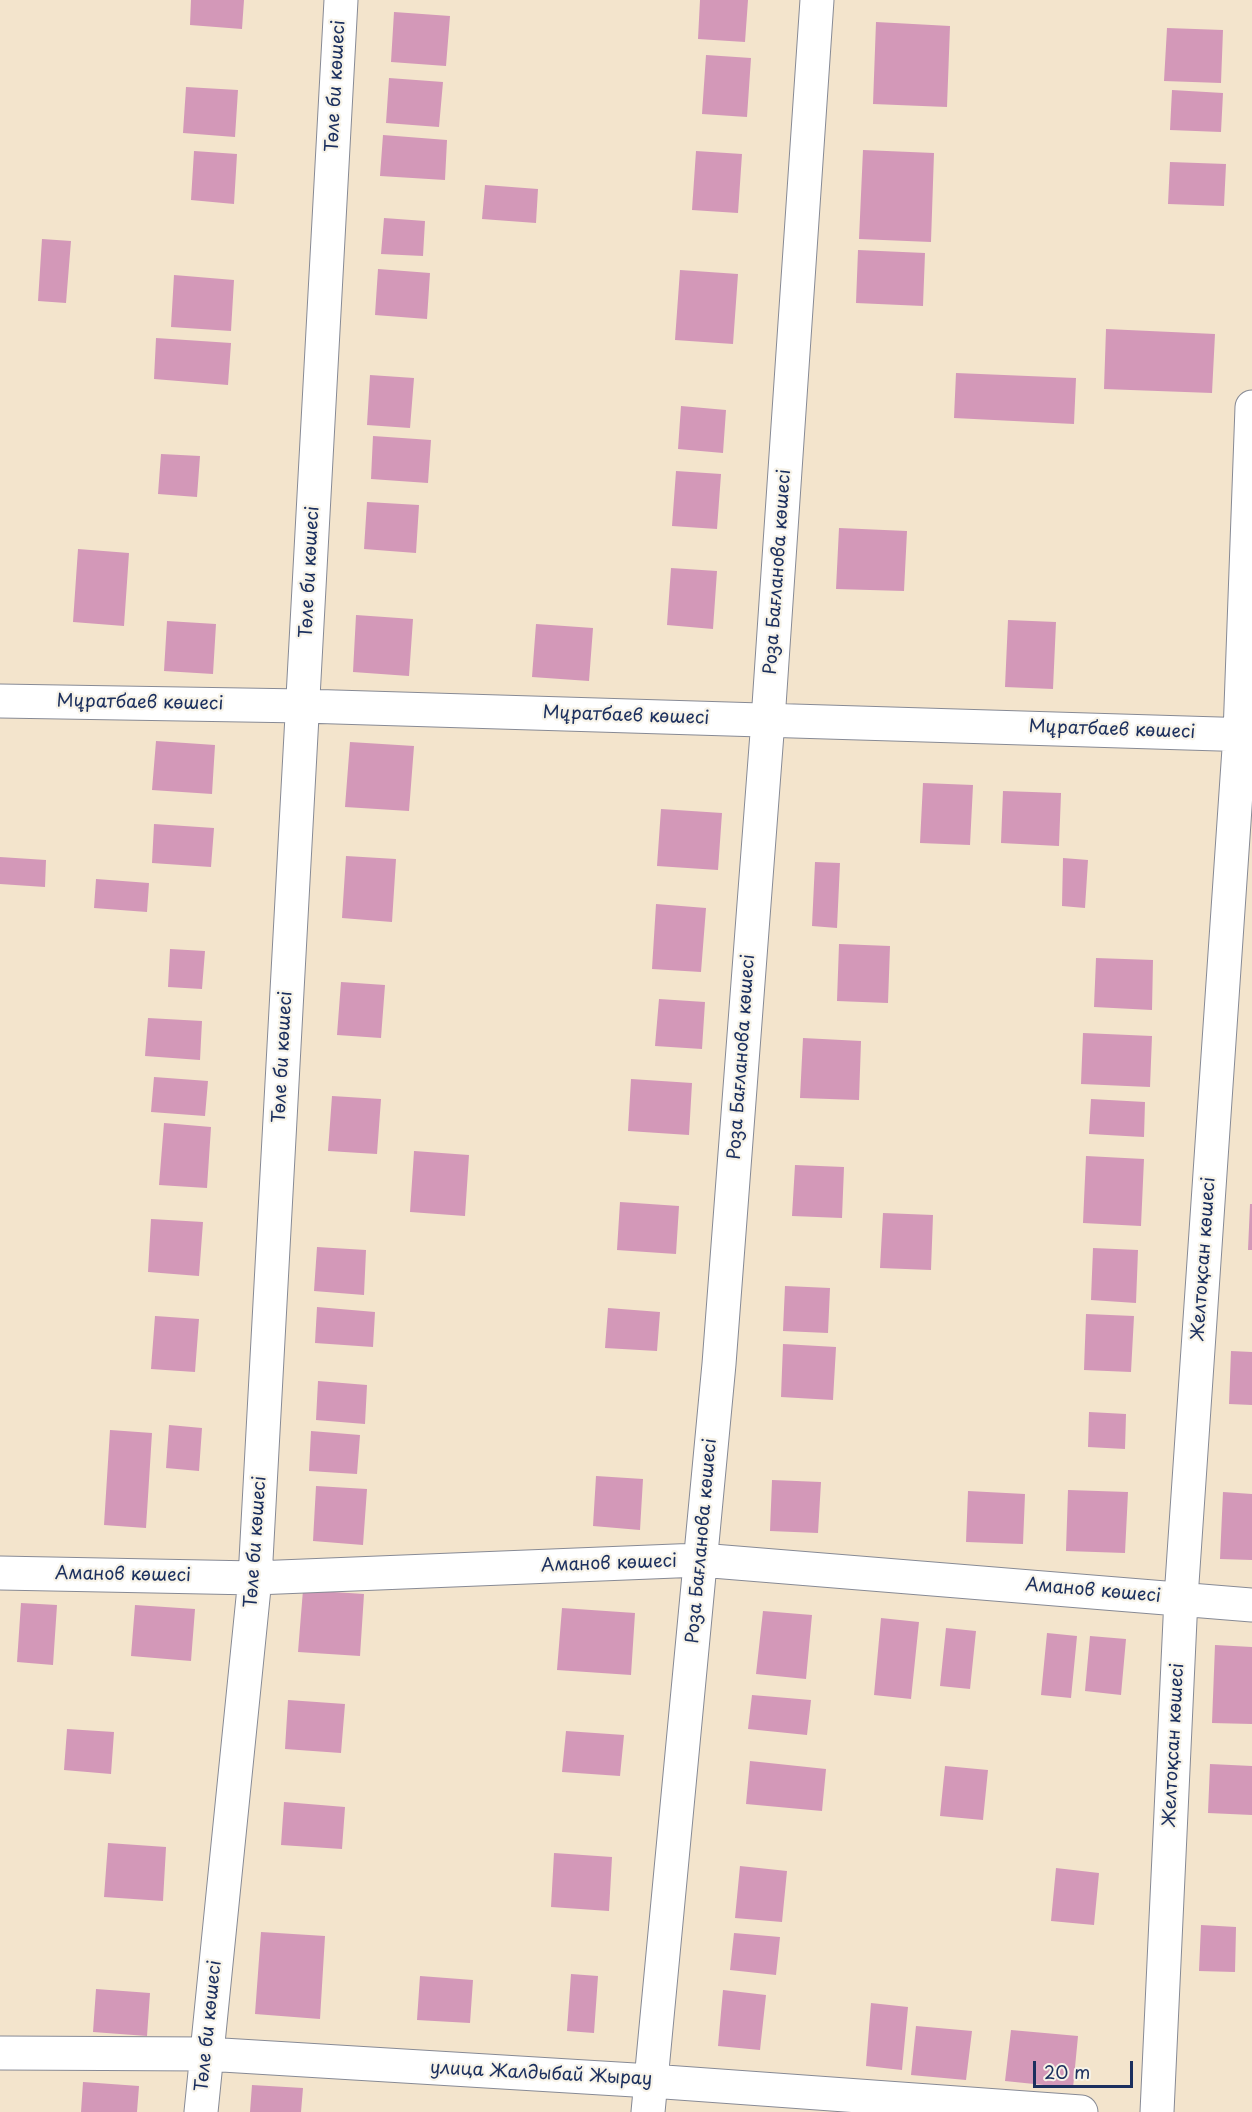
<!DOCTYPE html>
<html>
<head>
<meta charset="utf-8">
<style>
  body { margin:0 }
  #map { position:relative; width:1252px; height:2112px; overflow:hidden; background:#f3e4cc; font-family:"Playpen Sans",sans-serif }
  canvas { display:block }
  .scale { position:absolute; left:1033px; top:2061px; width:100px; height:27px; box-sizing:border-box; border:3px solid #1b2f5e; border-top:0; padding-left:8px; font-size:18px; line-height:21px; white-space:nowrap; color:#1b2f5e; -webkit-text-stroke:4px #f7f3e8; paint-order:stroke }
</style>
</head>
<body>
<div id="map">
<canvas width="1252" height="2112"></canvas>
<div class="scale">20 m</div>
</div>
<script>
const ctx = document.querySelector('canvas').getContext('2d');
ctx.lineJoin = 'round';
function fillPath(path, color) { ctx.fillStyle = color; ctx.fill(path, 'evenodd'); }
function strokePath(path, color, width, dash) { ctx.strokeStyle = color; ctx.lineWidth = width; ctx.lineCap = dash ? 'butt' : 'round'; ctx.setLineDash(dash || []); ctx.stroke(path); }
function drawText(font, color, halo, rows, align = 'center') {
  ctx.font = font + ' "Playpen Sans",sans-serif'; ctx.lineWidth = 4.5; ctx.setLineDash([]); ctx.textBaseline = 'middle'; ctx.strokeStyle = halo; ctx.fillStyle = color; for (const [text, x, y, turn = 0] of rows) {
    ctx.save(); ctx.translate(x, y); ctx.rotate((+turn || 0) * Math.PI / 180); ctx.textAlign = isNaN(turn) ? turn : align; if (halo) ctx.strokeText(text, 0, 0); ctx.fillText(text, 0, 0); ctx.restore();
  }
}
fillPath(new Path2D(`
  M191 0H244L242 29 190 25Z
  M700 0H748L745 42 698 39Z
  M394 12 450 16 446 66 391 62Z
  M876 22 950 26 947 107 873 104Z
  M1167 28 1223 30 1221 83 1164 81Z
  M706 55 751 58 747 117 702 114Z
  M389 78 443 82 439 127 386 123Z
  M186 87 238 90 235 137 183 133Z
  M1172 90 1223 93 1221 132 1170 130Z
  M383 135 447 140 445 180 380 176Z
  M863 150 934 153 931 242 859 239Z
  M194 151 237 154 234 204 191 200Z
  M696 151 742 154 738 213 692 210Z
  M1170 162 1226 164 1224 206 1168 204Z
  M485 185 538 189 536 223 482 219Z
  M384 218 425 221 423 256 381 254Z
  M42 239 71 241 66 303 38 301Z
  M858 250 925 253 923 306 856 303Z
  M378 269 430 273 427 319 375 315Z
  M680 270 738 274 733 344 675 340Z
  M174 275 234 280 231 331 171 327Z
  M1106 329 1215 334 1212 393 1104 389Z
  M156 338 231 343 228 385 154 379Z
  M956 373 1076 378 1074 424 954 418Z
  M370 375 414 378 410 428 367 425Z
  M681 406 726 410 723 453 678 449Z
  M373 436 431 440 428 483 371 479Z
  M161 454 200 456 197 497 158 494Z
  M676 471 721 474 717 529 672 526Z
  M367 502 419 505 416 553 364 549Z
  M839 528 907 531 904 591 836 589Z
  M78 549 129 553 124 626 73 622Z
  M671 568 717 571 713 629 667 625Z
  M356 615 413 619 409 676 353 672Z
  M1008 620 1056 622 1053 689 1005 687Z
  M167 621 216 624 213 674 164 671Z
  M536 624 593 628 589 681 532 677Z
  M156 741 215 745 212 794 152 790Z
  M350 742 414 746 409 811 345 807Z
  M923 783 973 785 970 845 920 843Z
  M1003 791 1061 793 1059 846 1001 843Z
  M661 809 722 813 718 870 657 866Z
  M154 824 214 828 211 867 152 863Z
  M346 856 396 859 392 922 342 918Z
  M0 857 46 860 45 887 0 884Z
  M1063 858 1088 860 1085 908 1062 906Z
  M815 862 840 863 837 928 812 926Z
  M96 879 149 883 147 912 94 908Z
  M656 904 706 908 701 972 652 969Z
  M839 944 890 946 888 1003 837 1001Z
  M170 949 205 951 202 989 168 987Z
  M1096 958 1153 960 1152 1010 1094 1007Z
  M341 982 385 985 381 1038 337 1035Z
  M659 999 705 1002 702 1049 655 1046Z
  M148 1018 202 1021 200 1060 145 1056Z
  M1083 1033 1152 1036 1150 1087 1081 1084Z
  M803 1038 861 1041 859 1100 800 1098Z
  M154 1077 208 1081 205 1116 151 1112Z
  M631 1079 692 1083 689 1135 628 1131Z
  M332 1096 381 1099 377 1154 328 1151Z
  M1091 1099 1145 1102 1144 1137 1089 1134Z
  M164 1123 211 1127 207 1188 159 1185Z
  M414 1151 469 1155 465 1216 410 1212Z
  M1086 1156 1144 1159 1141 1226 1083 1223Z
  M795 1165 844 1167 842 1218 792 1216Z
  M620 1202 679 1206 676 1254 617 1250Z
  M1250 1204H1252V1250H1248Z
  M883 1213 933 1215 931 1270 880 1268Z
  M151 1219 203 1222 199 1276 148 1272Z
  M317 1247 366 1250 364 1295 314 1291Z
  M1093 1248 1138 1250 1136 1303 1091 1300Z
  M785 1286 830 1288 828 1333 783 1331Z
  M317 1307 375 1312 373 1347 315 1343Z
  M608 1308 660 1312 657 1351 605 1348Z
  M1086 1314 1134 1316 1131 1372 1084 1370Z
  M155 1316 199 1319 195 1372 151 1369Z
  M783 1344 836 1347 833 1400 781 1397Z
  M1231 1351 1252 1352V1405L1229 1404Z
  M318 1381 367 1385 365 1424 316 1420Z
  M1089 1412 1126 1414 1125 1449 1088 1447Z
  M169 1425 202 1428 199 1471 166 1468Z
  M110 1430 152 1433 146 1528 104 1525Z
  M311 1431 360 1435 357 1474 309 1471Z
  M596 1476 643 1479 640 1530 593 1526Z
  M772 1480 821 1482 818 1533 770 1531Z
  M316 1486 367 1489 363 1545 313 1541Z
  M1068 1490 1128 1492 1125 1553 1066 1551Z
  M968 1491 1025 1494 1023 1544 966 1542Z
  M1223 1492 1252 1494V1560L1220 1559Z
  M303 1590 364 1594 360 1656 298 1652Z
  M21 1603 57 1605 53 1665 17 1662Z
  M135 1605 195 1609 191 1661 131 1656Z
  M562 1608 635 1613 631 1675 557 1670Z
  M763 1611 812 1615 806 1679 756 1674Z
  M881 1618 919 1622 911 1699 874 1695Z
  M946 1628 976 1631 970 1689 940 1686Z
  M1047 1633 1077 1636 1071 1698 1041 1695Z
  M1090 1636 1126 1639 1121 1695 1085 1691Z
  M1215 1645 1252 1647V1724L1212 1723Z
  M752 1695 811 1700 807 1735 748 1729Z
  M288 1700 345 1704 341 1753 285 1749Z
  M67 1729 114 1732 111 1774 64 1770Z
  M566 1731 624 1735 620 1776 562 1772Z
  M750 1761 826 1769 822 1811 746 1804Z
  M1210 1764 1252 1766V1815L1208 1813Z
  M945 1766 988 1770 983 1820 940 1816Z
  M284 1802 345 1807 342 1849 281 1845Z
  M108 1843 166 1847 163 1901 104 1897Z
  M554 1853 612 1857 609 1911 551 1907Z
  M740 1866 787 1871 782 1922 735 1918Z
  M1056 1868 1099 1873 1094 1925 1051 1921Z
  M1201 1925 1236 1927 1235 1972 1199 1971Z
  M261 1932 325 1936 320 2019 255 2014Z
  M734 1933 780 1937 776 1975 730 1970Z
  M571 1974 598 1976 594 2033 567 2031Z
  M420 1976 473 1980 470 2023 417 2020Z
  M96 1989 150 1993 147 2036 93 2032Z
  M723 1990 766 1995 760 2050 718 2046Z
  M871 2003 908 2007 902 2070 866 2066Z
  M916 2026 972 2031 966 2080 911 2075Z
  M1011 2030 1078 2036 1073 2088 1005 2081Z
  M83 2082 139 2086 137 2112H81Z
  M252 2085 303 2088 301 2112H250Z`), '#d398b8');
const minor = new Path2D(`
  M0 701 303 706 1252 735
  M0 1573 255 1578 700 1560 1252 1605
  M0 2053 206 2054 651 2081 1081 2112
  M201 2112 255 1578 341 0
  M648 2112 719 1364 768 720 817 0
  M1157 2112 1181 1598 1240 734 1252 407`);
strokePath(minor, '#878a95', 35);
strokePath(minor, '#fff', 33);
drawText('18px', '#1b2f5e', '#f7f3e8', [
  ["Төле би көшесі",336,86,-87],
  ["Төле би көшесі",310,572,-87],
  ["Роза Бағланова көшесі",778,572,-86],
  ["Мұратбаев көшесі",140,703,1],
  ["Мұратбаев көшесі",626,716,2],
  ["Мұратбаев көшесі",1112,730,2],
  ["Төле би көшесі",283,1057,-87],
  ["Роза Бағланова көшесі",742,1057,-86],
  ["Желтоқсан көшесі",1204,1259,-86],
  ["Роза Бағланова көшесі",702,1541,-85],
  ["Төле би көшесі",256,1542,-86],
  ["Аманов көшесі",609,1564,-2],
  ["Аманов көшесі",123,1575,1],
  ["Аманов көшесі",1093,1591,5],
  ["Желтоқсан көшесі",1174,1745,-87],
  ["Төле би көшесі",209,2026,-84],
  ["улица Жалдыбай Жырау",541,2074,3]
]);
</script>
</body>
</html>
